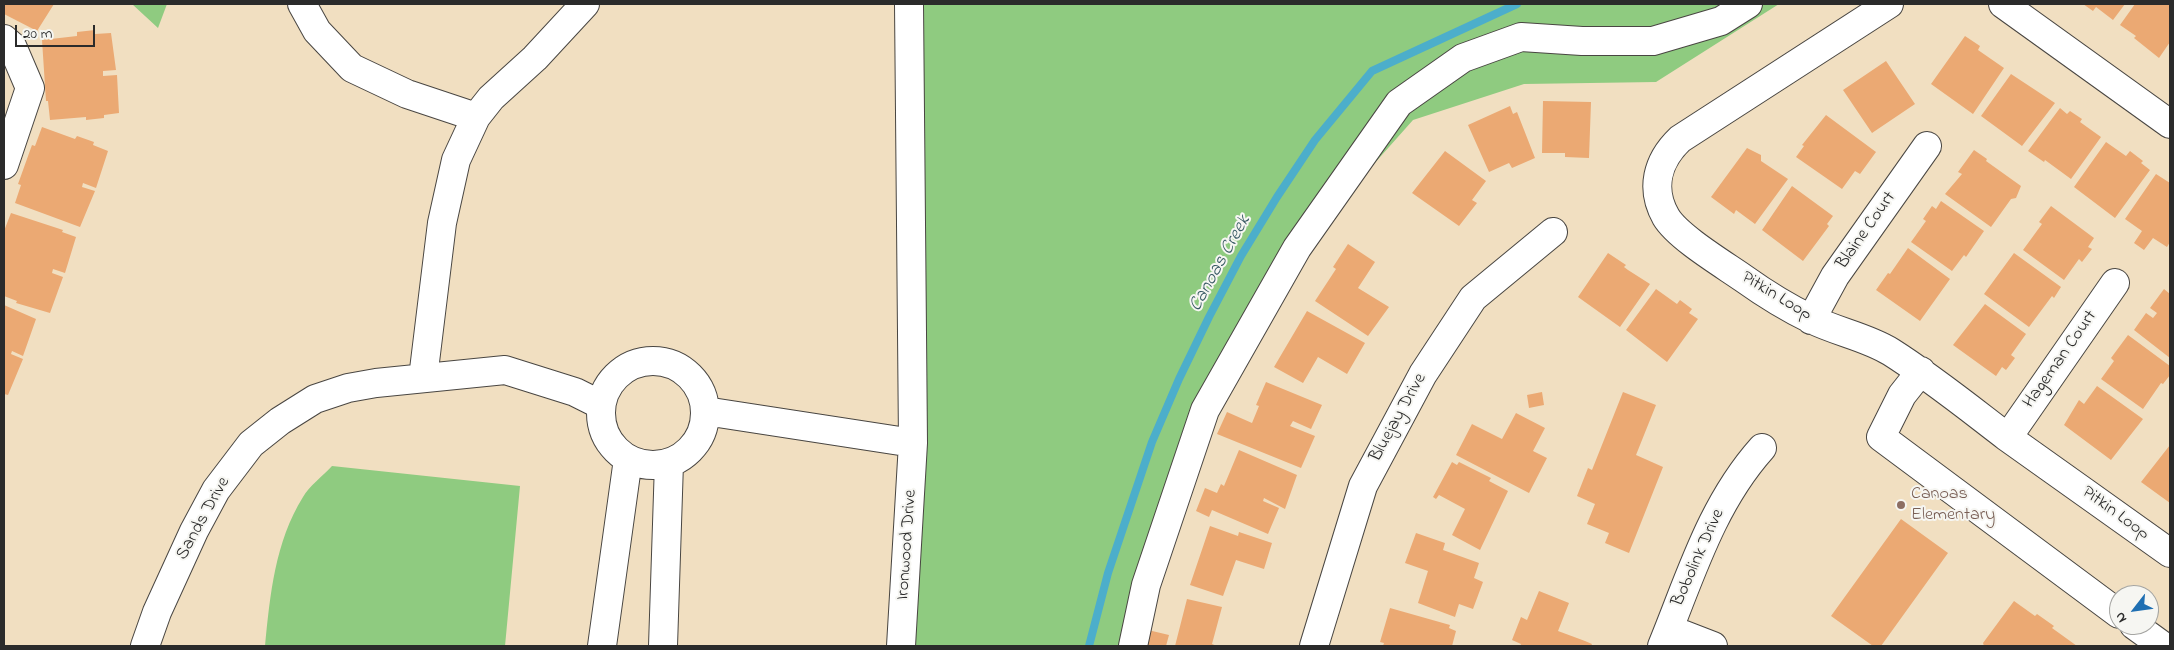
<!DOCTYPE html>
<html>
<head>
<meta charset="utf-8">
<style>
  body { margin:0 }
  #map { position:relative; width:2174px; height:650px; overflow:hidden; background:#f1dfc1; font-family:"Indie Flower",sans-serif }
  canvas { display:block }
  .frame { position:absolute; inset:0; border:5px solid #2b2b2b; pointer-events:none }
  .north { position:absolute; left:2109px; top:585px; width:50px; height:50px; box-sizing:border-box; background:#f6f6f2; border:1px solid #a5a5a2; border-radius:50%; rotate:240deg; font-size:14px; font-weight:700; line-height:20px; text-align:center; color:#2b2b2b }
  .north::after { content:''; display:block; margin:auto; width:18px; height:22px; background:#1f6fb2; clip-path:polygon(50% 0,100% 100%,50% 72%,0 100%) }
  .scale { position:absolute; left:15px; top:25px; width:80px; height:22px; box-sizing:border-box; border:2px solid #2b2b2b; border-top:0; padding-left:6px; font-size:15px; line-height:18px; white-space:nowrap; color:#2b2b2b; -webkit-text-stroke:4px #f6f6f2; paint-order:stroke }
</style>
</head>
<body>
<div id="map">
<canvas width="2174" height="650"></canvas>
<div class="frame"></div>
<div class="north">N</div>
<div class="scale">20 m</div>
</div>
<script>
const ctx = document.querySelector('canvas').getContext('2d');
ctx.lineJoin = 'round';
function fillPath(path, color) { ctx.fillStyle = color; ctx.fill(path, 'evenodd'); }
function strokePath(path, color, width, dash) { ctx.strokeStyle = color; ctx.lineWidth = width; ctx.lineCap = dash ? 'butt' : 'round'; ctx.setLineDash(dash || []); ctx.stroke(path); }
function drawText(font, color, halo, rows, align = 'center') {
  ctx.font = font + ' "Indie Flower",sans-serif'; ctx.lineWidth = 4; ctx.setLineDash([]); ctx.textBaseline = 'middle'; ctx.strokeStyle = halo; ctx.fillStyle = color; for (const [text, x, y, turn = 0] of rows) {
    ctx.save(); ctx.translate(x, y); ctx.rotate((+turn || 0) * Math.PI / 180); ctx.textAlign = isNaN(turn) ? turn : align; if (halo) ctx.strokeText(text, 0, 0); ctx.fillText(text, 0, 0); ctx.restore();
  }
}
fillPath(new Path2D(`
  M132 4H167L158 28Z
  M913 4H1779L1656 82 1524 84 1413 120 1373 165 1305 252 1218 417 1158 583 1143 646H901Z
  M332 466 520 486 505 646H265C270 595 275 542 303 497 309 486 323 476 332 466Z`), '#8fcb80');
strokePath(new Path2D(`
  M1089 646 1108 573 1152 442 1179 379 1209 317 1241 256 1277 197 1315 140 1372 71 1517 4`), '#4caecb', 8);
fillPath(new Path2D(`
  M4 4H54L37 31 4 14Z
  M2083 4H2125L2113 20 2096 7 2093 11Z
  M2135 4H2170V42L2159 58 2134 38 2136 36 2120 25Z
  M95 30V34L111 33 116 70 103 71V76L117 75 119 113 104 115V118L86 120V117L50 120 48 101H46L42 40 77 36V32Z
  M1965 36 1980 46 1978 50 2004 68 1973 114 1931 84Z
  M1886 61 1915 104 1872 133 1843 90Z
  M2011 74 2055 103 2022 146 1981 116Z
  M1543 101 1591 102 1589 158 1565 157V153H1542Z
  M1510 106 1513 114 1517 112 1535 158 1512 168 1509 163 1489 172 1468 125Z
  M2060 108 2067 114 2070 111 2082 119 2080 122 2101 137 2071 179 2045 160 2044 162 2028 151Z
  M1826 115 1876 152 1860 174 1855 171 1842 189 1796 157 1804 146 1802 145Z
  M42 127 75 139 77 136 94 142 93 145 108 151 96 188 83 183 82 187 95 191 80 227 15 203 21 185 18 184 32 145 35 146Z
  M2106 142 2126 156 2130 151 2143 161 2141 163 2150 170 2115 218 2074 187Z
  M1747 148 1761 155V161L1788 179 1755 224 1736 210 1734 214 1711 197Z
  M1974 150 1987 159 1986 161 2021 186 2016 198 2011 199 1991 227 1945 194 1962 174 1958 172Z
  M1445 151 1486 181 1472 200 1477 203 1459 226 1412 193Z
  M2156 174 2170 183V242L2167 247 2153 238 2144 250 2134 243 2142 231 2125 219Z
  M1792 186 1833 216 1827 224 1829 226 1803 261 1762 230Z
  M1941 201 1984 231 1966 257 1964 255 1952 271 1911 242 1926 221 1923 219 1932 206 1936 209Z
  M2051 206 2094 238 2088 247 2092 249 2082 262 2079 259 2064 280 2023 250 2042 224 2039 222Z
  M11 213 63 230 62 232 76 237 65 273 53 269 52 273 63 277 50 313 16 303 17 301 4 296V231Z
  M1348 244 1375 262 1358 288 1389 307 1368 336 1315 301 1336 269 1333 267Z
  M1908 248 1950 279 1920 321 1876 290 1888 273 1890 274Z
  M1608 253 1626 265 1624 267 1628 270 1650 284 1620 327 1578 297Z
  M2014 253 2061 287 2054 298 2052 296 2029 327 1984 294Z
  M1656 289 1677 304 1680 300 1692 309 1689 313 1698 319 1667 362 1626 330Z
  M2164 289 2170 294V358L2134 330 2146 313 2153 318 2157 313 2150 308Z
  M1985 304 2026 334 2011 355 2015 358 2006 370 2002 367 1996 376 1953 345Z
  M4 305 36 319 23 356 12 351 11 354 23 359 8 395 4 394Z
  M1307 311 1365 343 1347 374 1318 357 1303 383 1274 367Z
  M2128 335 2170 366V375L2163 384 2161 383 2143 409 2101 379 2114 361 2111 358Z
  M1266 382 1322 405 1311 429 1293 421 1290 426 1315 436 1301 468 1217 434 1227 412 1252 423 1259 406 1256 405Z
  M2097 386 2143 419 2111 460 2064 425 2079 400 2084 404Z
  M1542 392 1544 405 1529 408 1527 395Z
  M1623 392 1656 405 1636 455 1663 467 1629 553 1605 543 1609 533 1587 524 1595 504 1577 496 1588 468 1592 470Z
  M1516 413 1545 428 1533 451 1547 458 1529 493 1456 455 1472 424 1502 439Z
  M2170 445V503L2141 482Z
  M1239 450 1297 475 1285 509 1264 498 1263 501 1279 508 1268 534 1212 510 1209 517 1196 511 1205 488 1217 493 1221 484 1224 486Z
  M1452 462 1457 465 1459 462 1491 478 1489 481 1508 491 1480 550 1452 535 1465 509 1439 495 1436 499 1433 497Z
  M1901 519 1948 553 1881 646H1873L1831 616Z
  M1210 526 1238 536 1239 532 1272 543 1264 569 1236 560 1223 596 1190 585Z
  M1416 533 1445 543 1443 550 1479 563 1474 578 1483 582 1473 609 1459 604 1455 617 1418 603 1428 571 1405 563Z
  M1539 591 1569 603 1558 631 1585 641 1592 644 1591 646H1520L1521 644 1512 640 1521 617 1527 620Z
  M1187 599 1222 607 1212 644 1217 646H1175Z
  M2014 601 2035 616 2037 614 2054 626 2052 628 2077 646H1984L1983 643Z
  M1390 608 1450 625 1449 628 1456 631 1452 646H1383L1384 643 1380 642Z
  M1148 630 1169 635 1166 646H1144Z`), '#eba973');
const minor = new Path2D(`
  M302 4 317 31 352 68 407 94 476 117
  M1889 4 1680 139C1657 161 1650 189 1666 217 1678 237 1723 264 1743 278 1764 293 1788 308 1811 319 1837 332 1867 337 1891 352 1932 378 1969 408 2007 437 2061 476 2116 514 2170 553
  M2003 4 2170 124
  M4 39 12 46 30 88 4 165
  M1811 320 1835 276 1927 146
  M601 413a52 52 0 1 1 104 0a52 52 0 1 1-104 0Z
  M1921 371 1902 395 1881 437 2119 614
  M423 378 442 223 456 160 476 117 491 98 535 58 585 4
  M705 411 913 443
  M2008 437 2115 283
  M2134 625 2163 646
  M1669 629 1713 646
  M145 646 157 612 194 531 216 490 251 444 280 421 315 399 348 388 376 383 505 370 575 392 601 405
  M602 646 628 459
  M663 646 669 463
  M901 646 913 443 909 4
  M1133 646 1146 585 1205 410 1297 248 1399 103 1463 58 1521 37 1582 41H1653L1721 21 1748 4
  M1314 646 1363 486 1423 374 1473 298 1553 232
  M1662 646C1690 578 1711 505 1762 448`);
strokePath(minor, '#494642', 30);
strokePath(minor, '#fff', 28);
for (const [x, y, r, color] of [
  [1901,505,5,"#8d6e63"]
]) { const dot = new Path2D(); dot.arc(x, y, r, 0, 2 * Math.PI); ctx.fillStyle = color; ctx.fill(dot); strokePath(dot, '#f6f6f2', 2); }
drawText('18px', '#2b2b2b', '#f6f6f2', [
  ["Blaine Court",1867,231,-55],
  ["Pitkin Loop",1776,297,31],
  ["Hageman Court",2061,360,-55],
  ["Bluejay Drive",1399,418,-61],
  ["Pitkin Loop",2115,514,36],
  ["Sands Drive",204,519,-61],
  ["Ironwood Drive",908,545,-86],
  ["Bobolink Drive",1699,558,-66]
]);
drawText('18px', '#785e54', '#f6f6f2', [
  ["Canoas",1911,495],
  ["Elementary",1911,516]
], 'left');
drawText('italic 19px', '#375963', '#f6f6f2', [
  ["Canoas Creek",1221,264,-61]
]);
</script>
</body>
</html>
